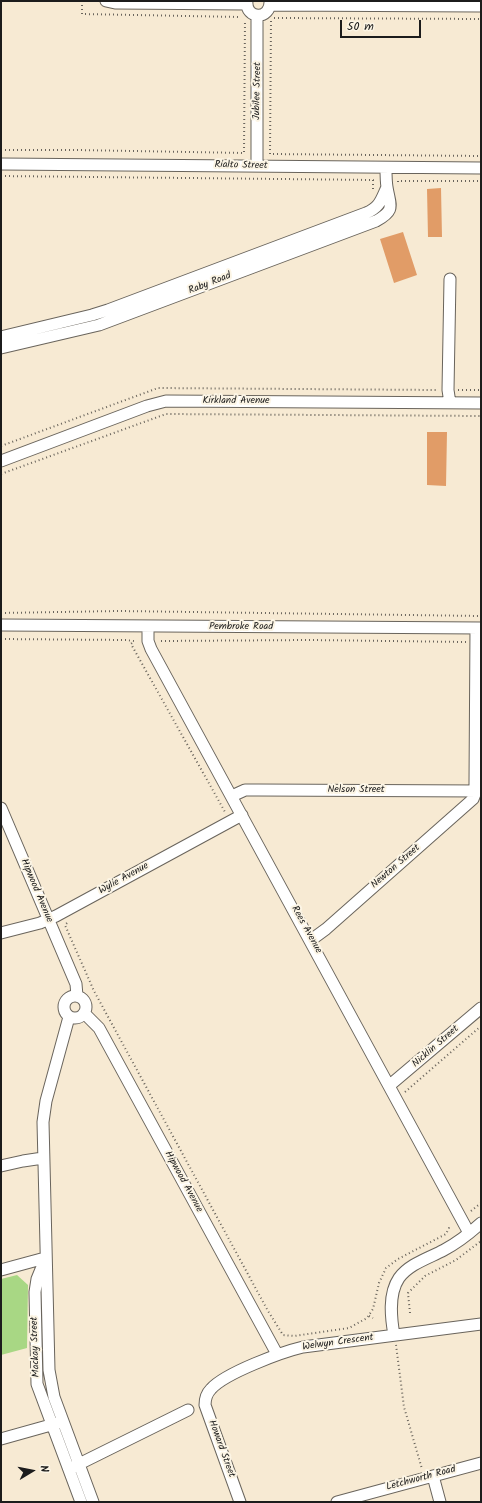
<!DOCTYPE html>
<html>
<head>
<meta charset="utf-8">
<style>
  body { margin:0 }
  #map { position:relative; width:482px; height:1503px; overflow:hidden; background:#f7ead3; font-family:Kalam,sans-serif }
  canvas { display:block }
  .frame { position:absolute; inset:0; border:2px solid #1c1c1c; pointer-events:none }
  .north { position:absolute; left:12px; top:1451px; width:40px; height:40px; -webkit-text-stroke:3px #fcf5e5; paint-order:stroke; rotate:80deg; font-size:11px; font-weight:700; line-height:16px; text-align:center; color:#1c1c1c }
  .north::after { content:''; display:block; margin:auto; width:14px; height:18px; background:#1c1c1c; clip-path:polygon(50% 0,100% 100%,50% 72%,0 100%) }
  .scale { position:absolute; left:340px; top:20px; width:81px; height:18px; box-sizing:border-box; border:2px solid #1c1c1c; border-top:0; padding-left:5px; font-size:12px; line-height:14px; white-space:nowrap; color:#1c1c1c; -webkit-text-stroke:3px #fcf5e5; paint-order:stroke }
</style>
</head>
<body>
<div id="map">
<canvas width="482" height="1503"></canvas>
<div class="frame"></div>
<div class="north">N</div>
<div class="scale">50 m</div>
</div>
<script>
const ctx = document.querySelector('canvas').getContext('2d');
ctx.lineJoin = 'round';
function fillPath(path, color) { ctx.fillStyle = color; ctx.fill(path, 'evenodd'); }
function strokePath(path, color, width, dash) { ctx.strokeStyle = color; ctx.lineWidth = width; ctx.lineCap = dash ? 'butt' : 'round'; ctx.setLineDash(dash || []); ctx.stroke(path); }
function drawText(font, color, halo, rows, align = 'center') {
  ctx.font = font + ' Kalam,sans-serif'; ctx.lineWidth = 4; ctx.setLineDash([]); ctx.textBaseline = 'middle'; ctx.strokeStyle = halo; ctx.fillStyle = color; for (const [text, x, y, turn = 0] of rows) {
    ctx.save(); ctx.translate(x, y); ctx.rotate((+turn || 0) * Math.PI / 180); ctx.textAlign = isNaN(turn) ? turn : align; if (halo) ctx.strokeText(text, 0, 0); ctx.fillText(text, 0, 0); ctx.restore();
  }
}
fillPath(new Path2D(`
  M17 1275 28 1285 27 1348 1 1355V1279Z`), '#a8d784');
fillPath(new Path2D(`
  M441 188 442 237H428L427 189Z
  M403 232 417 275 394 283 380 239Z
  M427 432H447L446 486 427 485Z`), '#e19c67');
const minor = new Path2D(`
  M106 1 115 3 247 4
  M247 1C245 20 271 20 270 1
  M270 5 481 6
  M1 164 481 168
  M257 166V16
  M450 279 448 390 450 403
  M1 337 92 315 108 310 366 213C380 207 381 200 387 187
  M1 348 99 325 376 221C396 210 390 206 387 187 386 181 386 174 386 168
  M1 461 147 406 166 401 481 403
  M1 625 481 628
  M148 626V641L151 649 469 1233
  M232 796 245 790H258L481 791
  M1 808 76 984 77 996
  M1 933 40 923 56 916 242 815
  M311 940 326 929 473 799 475 794V782L476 628
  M64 1007a11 11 0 1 1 22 0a11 11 0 1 1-22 0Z
  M84 1013 99 1028 277 1354
  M69 1017 46 1101 43 1122 49 1370 54 1397 93 1502
  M390 1085 481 1008
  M1 1166 23 1161 43 1158
  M44 1262 37 1279 35 1292 37 1384 81 1502
  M1 1270 45 1258
  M394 1335C391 1318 388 1294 399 1278 409 1264 429 1258 444 1250 457 1243 470 1233 481 1223
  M1 1439 58 1423
  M73 1467 188 1410
  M433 1476 440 1502
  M240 1502 205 1405C205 1399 207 1393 211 1389 225 1373 282 1352 303 1347L481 1324
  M337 1502 481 1463`);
strokePath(minor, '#69645c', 13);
strokePath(new Path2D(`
  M82 1V14L240 17
  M274 18 481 19
  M271 21 270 154 481 156
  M1 150H77L244 153 245 20
  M1 176 373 180V191
  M398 182V181H481
  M458 390H481
  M1 446 158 388 437 390
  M1 474 166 414 481 416
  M1 613 119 611 481 616
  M1 639 126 640 134 641 131 644 225 812
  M161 641 310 640 466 642
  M67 923 65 925 68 932 94 991 268 1311 283 1335 294 1336 349 1328 367 1318 373 1309 379 1283 386 1268 398 1259 446 1234 449 1228 452 1229
  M405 1092 481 1026
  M471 1211 481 1203
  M410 1313 408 1293 425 1276 456 1260 481 1241
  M369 1316 373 1318
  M396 1345 404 1407 422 1469`), '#69645c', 2, [1, 3]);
strokePath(minor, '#fff', 11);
drawText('10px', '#1c1c1c', '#fcf5e5', [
  ["Jubilee Street",258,91,-89],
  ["Rialto Street",241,166,1],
  ["Raby Road",210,284,-21],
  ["Kirkland Avenue",236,401],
  ["Pembroke Road",241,627],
  ["Nelson Street",356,790],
  ["Newton Street",396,867,-41],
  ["Wylie Avenue",124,879,-29],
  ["Hipwood Avenue",36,891,67],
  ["Rees Avenue",306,930,61],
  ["Nicklin Street",436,1047,-41],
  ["Hipwood Avenue",183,1182,61],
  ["Welwyn Crescent",338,1343,-8],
  ["Mackay Street",36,1347,-92],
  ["Howard Street",221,1449,70],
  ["Letchworth Road",421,1479,-15]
]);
</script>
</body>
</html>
